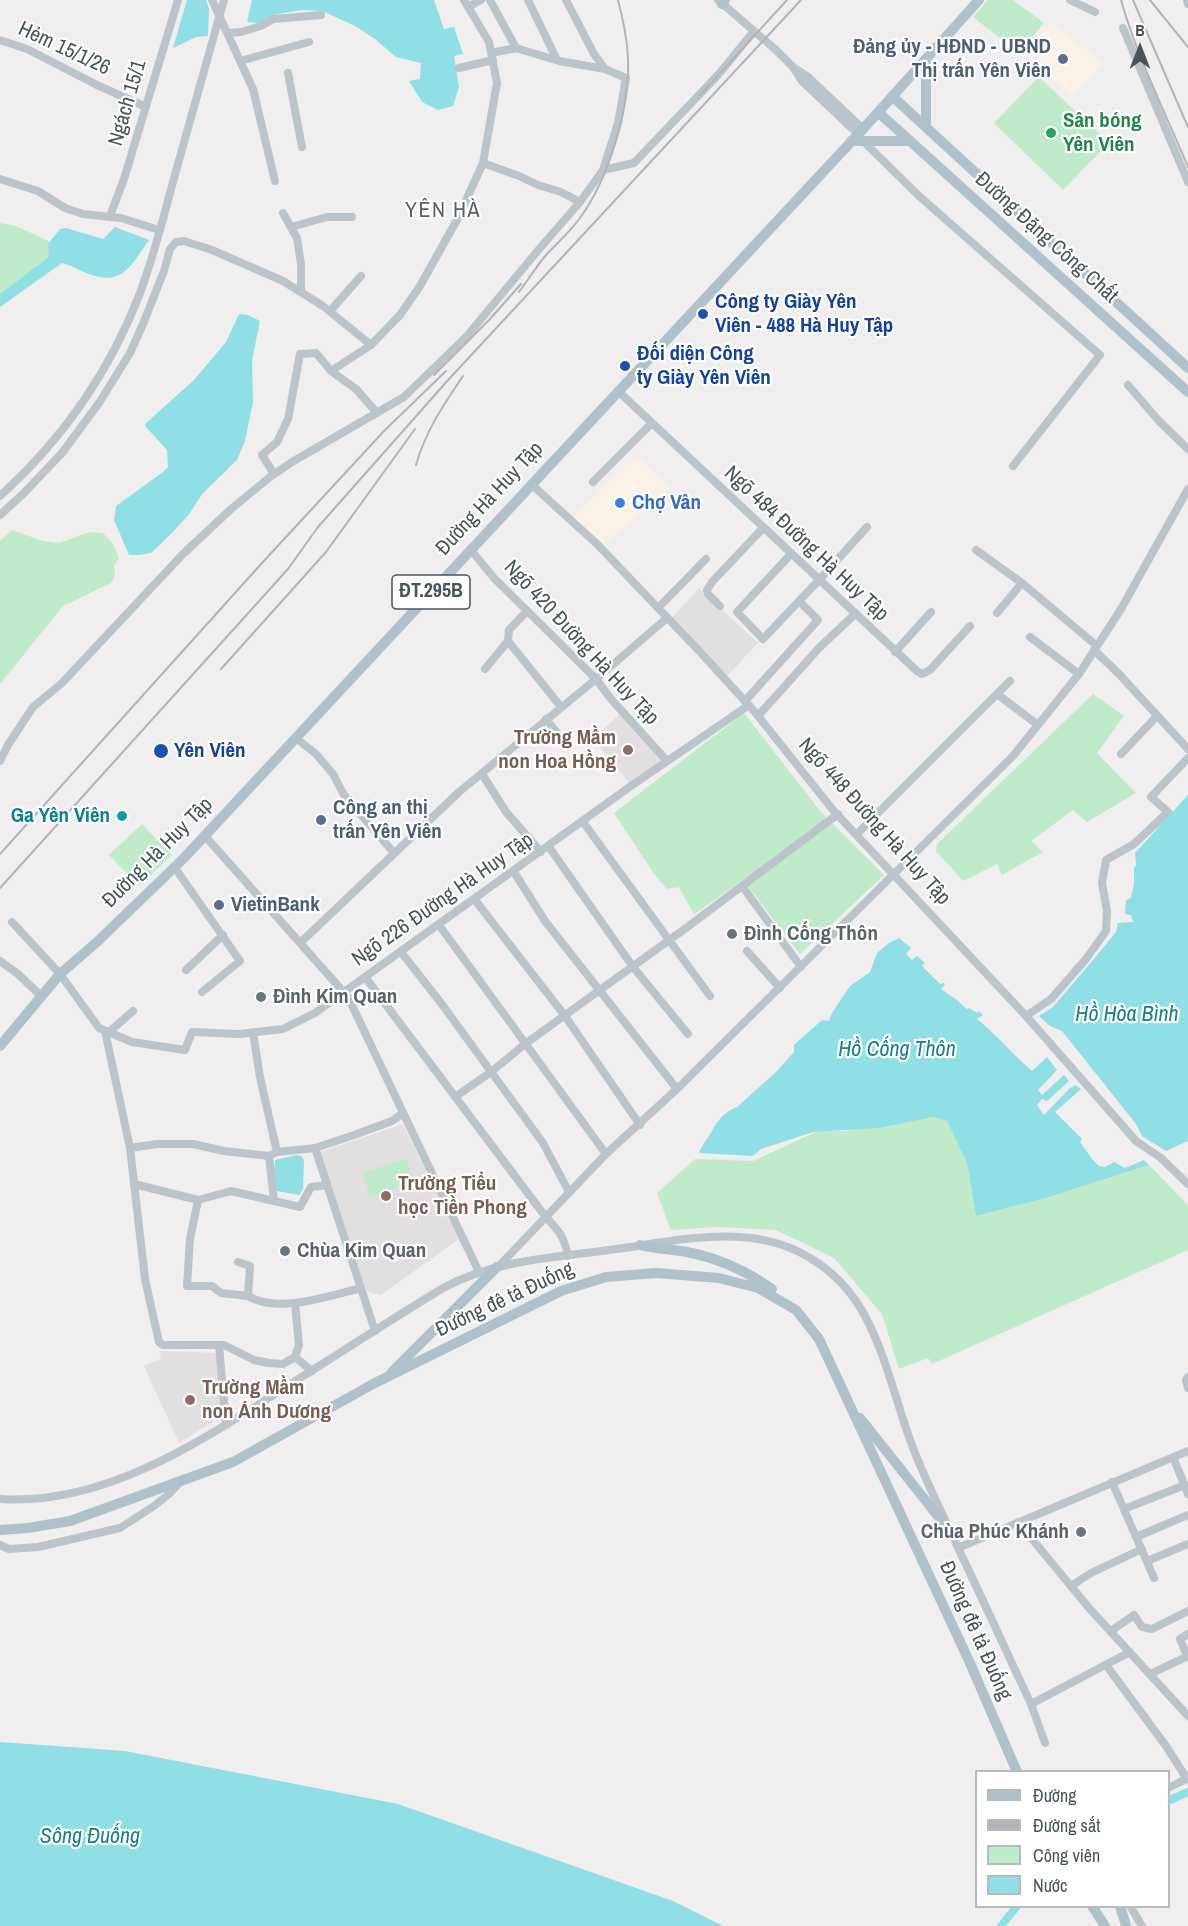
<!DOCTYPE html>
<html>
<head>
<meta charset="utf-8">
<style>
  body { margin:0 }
  #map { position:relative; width:1188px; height:1926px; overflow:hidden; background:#f0eeee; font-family:"Archivo Narrow",sans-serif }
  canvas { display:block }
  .legend { position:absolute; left:975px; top:1770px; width:195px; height:138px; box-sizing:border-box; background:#fff; border:2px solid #b6bbbd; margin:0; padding:8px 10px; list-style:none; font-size:18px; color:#48545a }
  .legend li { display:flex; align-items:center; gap:12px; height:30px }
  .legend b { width:30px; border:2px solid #b6bbbd }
  .north { position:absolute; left:1110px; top:18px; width:60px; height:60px; -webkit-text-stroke:4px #fff; paint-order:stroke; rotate:0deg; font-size:16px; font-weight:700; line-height:24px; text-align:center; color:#48545a }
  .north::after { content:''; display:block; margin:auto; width:21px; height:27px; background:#48545a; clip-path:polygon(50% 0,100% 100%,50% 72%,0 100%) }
</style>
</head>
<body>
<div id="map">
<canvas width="1188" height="1926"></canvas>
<ul class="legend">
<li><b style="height:8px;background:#b0c1cb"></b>Đường</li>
<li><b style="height:8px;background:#b1b4b8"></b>Đường sắt</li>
<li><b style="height:16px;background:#c0ebca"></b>Công viên</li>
<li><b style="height:16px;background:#90dfe4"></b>Nước</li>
</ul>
<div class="north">B</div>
</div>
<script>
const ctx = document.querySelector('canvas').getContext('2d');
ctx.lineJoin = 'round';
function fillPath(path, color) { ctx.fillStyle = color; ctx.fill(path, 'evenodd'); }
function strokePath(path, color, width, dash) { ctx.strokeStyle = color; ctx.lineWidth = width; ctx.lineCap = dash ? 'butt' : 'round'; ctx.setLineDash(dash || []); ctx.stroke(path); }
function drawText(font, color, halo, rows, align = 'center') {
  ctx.font = font + ' "Archivo Narrow",sans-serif'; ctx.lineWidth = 4.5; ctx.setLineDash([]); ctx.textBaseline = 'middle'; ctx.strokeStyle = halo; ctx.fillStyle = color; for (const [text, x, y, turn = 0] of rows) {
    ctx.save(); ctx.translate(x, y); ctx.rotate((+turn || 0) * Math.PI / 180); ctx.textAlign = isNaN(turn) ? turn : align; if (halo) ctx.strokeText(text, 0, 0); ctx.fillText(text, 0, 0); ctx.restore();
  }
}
fillPath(new Path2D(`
  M1051 23 1089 51 1103 65 1071 97 1022 53Z
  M637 456 670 488 602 547 572 518Z`), '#faf2e8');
fillPath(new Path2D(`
  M699 588 758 643 726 677 671 619Z
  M621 713 664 761 629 783 593 739Z
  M403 1124 459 1239 381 1295 367 1292 318 1153Z
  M159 1351 217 1353 222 1416 179 1443 144 1366 161 1359Z`), '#e1dfe0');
fillPath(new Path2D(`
  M988 0H1013L1044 23 1019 53 973 17Z
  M1039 77 1109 143 1063 190 994 123Z
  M0 223 16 226 74 253 0 307Z
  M12 530 43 541 59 543 90 532 103 533 113 544 119 558 114 566 115 576 111 583 63 606 0 684V541Z
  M1093 694 1124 716 1097 753 1136 793 1087 822 1073 810 1031 841 1043 852 1002 875 997 864 963 881 936 851 937 844Z
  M744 713 821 812 884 875 800 954 743 880 694 914 679 887 667 889 652 871 614 813Z
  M142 824 172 855 139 886 109 855Z
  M933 1117 947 1121 967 1163 976 1216 1046 1198 1149 1165 1188 1205V1250L932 1364 928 1358 899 1369 882 1314 834 1258 776 1230 717 1227 671 1230 657 1193 695 1159 753 1161 818 1131H845Z
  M406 1159 414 1182 370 1196 362 1173Z`), '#c0ebca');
fillPath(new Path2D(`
  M187 0H206L209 9 208 36 196 37 173 48Z
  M252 0H434L444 29 454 27 463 54 454 56 459 87 453 106 438 110 422 102 409 81 420 79 421 63 396 57 375 39 355 26 322 11 302 10 278 14 258 23 247 22Z
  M115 227 149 240C133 262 124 286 92 275 82 272 72 265 62 263L0 307V294L49 257 48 244 60 229 66 228 103 239Z
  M239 314 248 315 260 321 252 360 253 402 245 441 237 460 203 493 189 514 173 532 151 553 140 555H129L114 520 116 506 163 472 168 467 167 450 146 427 145 424 194 380 226 342Z
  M1188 795V1141L1166 1151 1142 1136 1136 1124 1062 1031 1050 1026 1039 1016 1053 1007 1103 948 1116 932 1118 923 1133 922 1131 915 1125 914 1126 900 1131 898 1134 884V868L1136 866 1135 853Z
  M899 938 911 948 906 954 912 960 917 956 925 963 922 966 940 984 944 983 945 985 941 989 957 1000 967 1009 969 1008 977 1013 979 1011 983 1015 977 1019C997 1035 1013 1055 1032 1071L1047 1057 1057 1070 1038 1090 1042 1095 1064 1075 1069 1081 1047 1101 1042 1099 1037 1105 1044 1115 1069 1089 1075 1085 1081 1089 1055 1112 1082 1139 1080 1142 1092 1159 1099 1166 1105 1167 1114 1162 1125 1168 1144 1160 1149 1165 1046 1198 976 1216 967 1163 947 1121 933 1117 879 1128 813 1132 761 1149 753 1156 699 1153C702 1144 708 1139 712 1131 718 1120 724 1112 737 1107L776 1072 794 1052V1045L822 1020 829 1021 832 1013 850 986 870 972 877 953 889 943Z
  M296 1155 301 1156 304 1160 303 1189 299 1195 277 1191 274 1176 275 1160Z
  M0 1742 125 1751 398 1804 673 1901 723 1926H0Z`), '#90dfe4');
strokePath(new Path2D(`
  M1168 1801 1188 1792
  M1001 1926 1017 1906`), '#90dfe4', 8);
strokePath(new Path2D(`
  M212 0 253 89 275 181
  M490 0 516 48
  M528 0 557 60
  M566 0 594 54 605 69
  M718 0 776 50 793 67 802 81 858 134
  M1070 0 1095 12
  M1187 0 1188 4
  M468 7 481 0
  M1123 28 1188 182
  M229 33 241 32 261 26 273 19 321 15
  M0 40 27 49 97 85 146 107
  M240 61 309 42
  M459 68 493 60
  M796 69 807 76 863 129
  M288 73 302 147
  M863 141 919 196 1100 355 1013 466
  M483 163 519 176 538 185 561 192 580 202
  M603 170 634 163 718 75 754 31
  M0 179 38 191 65 208 83 214 121 218 159 230
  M283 213 297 238 301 264V292
  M110 216 124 179 178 0
  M291 227 327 217H352
  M330 311 361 276
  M331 371 371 345 400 315 420 286 458 218 483 163 497 83 489 42 464 0
  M1128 385 1159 421 1188 449
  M618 391 917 671 922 674 930 670 970 626
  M274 474 262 455 277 442 288 419 300 354 316 353 331 371 356 389 377 413
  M593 482 652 423
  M531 484 597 544 701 653 754 711 833 810 1026 1016 1136 1141 1161 1158 1188 1184
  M0 496C62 440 110 371 140 293 155 253 165 211 176 171 192 114 208 57 224 0
  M0 515 23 494 62 453 99 403 130 353 143 324 164 271 170 249 176 242 184 241 212 250 283 281 323 306 371 345
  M470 549 494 578 596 679 611 699 667 761
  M976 550 1022 583 1097 646
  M791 554 737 612 763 639 819 580 867 527
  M720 606 708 594 707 590 712 582 763 528
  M658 608 706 559
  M527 611 509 630 508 641 561 707
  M997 613 1022 583
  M1030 637 1079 674
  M1094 650 1119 674 1188 749
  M895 652 931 612
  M485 669 508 641
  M997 694 1038 725
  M745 701 818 620 799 601
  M758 716 819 648 855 614
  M546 719 564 742
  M296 738 316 754 333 774 344 795 394 853
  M1121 754 1157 716
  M0 761 8 745 33 707 62 683 183 554 231 509 270 477 292 462 404 397 467 336 540 248 580 202 603 170 618 123 626 78 605 69 559 61 516 48 491 53
  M482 774 506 812 541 852
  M583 822 710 996
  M857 834 1010 681
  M205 836 348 997 479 1272
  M549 847 633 967 688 1034
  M175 868 240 961 202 992
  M514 872 545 921 677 1089
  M742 886 801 967
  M475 900 565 1016 640 1125
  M12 922 60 974 99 1028 132 1042 185 1050 192 1032 239 1034 283 1029 315 1013 344 992 631 786 749 705
  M439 925 606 1154
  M300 943 459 792 596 679 667 618
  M747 951 780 988
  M401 952 441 1003 543 1143 569 1192
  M0 961 18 974 41 996
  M186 970 223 935
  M365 977 545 1216C559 1231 564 1236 568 1256
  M1026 1016 1051 999 1086 959 1106 931 1107 911 1102 883 1106 860 1134 844 1168 812 1151 797 1188 758
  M105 1031 130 1148 145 1279 159 1342 163 1345H224L254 1360 269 1363 283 1364 295 1357 299 1345 295 1303
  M109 1032 133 1011
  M253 1033 260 1077 277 1152
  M455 1097 491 1072 525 1044 686 928 838 814
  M130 1148 157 1144H193L224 1151 269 1156 277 1152 315 1148 354 1135 392 1121 403 1113
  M315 1148 375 1331
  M269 1156 274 1201
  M134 1184 198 1200 231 1191 300 1207 311 1187 327 1185
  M198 1200 190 1239 187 1286H212L221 1293 248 1296
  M238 1262 250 1266 248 1296C277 1314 329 1296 361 1288
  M498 1267 606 1154 677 1089 1013 756 1079 674 1121 609 1188 489
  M219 1345 226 1425
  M295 1357 312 1371
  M1188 1377 1186 1380 1188 1388
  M1173 1457 1188 1494
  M1112 1482 1154 1578
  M0 1499C103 1506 198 1443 281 1390 335 1356 389 1321 443 1288 498 1258 564 1257 624 1248 684 1239 755 1223 810 1258 834 1272 852 1292 865 1316 888 1359 897 1408 915 1453 928 1486 945 1519 960 1552 984 1602 1007 1653 1031 1704L1045 1743
  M1124 1509 1185 1485
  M1018 1522 1089 1608 1188 1716
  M1136 1537 1188 1515
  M0 1545 9 1549 38 1547 120 1528 154 1506 169 1494 181 1481
  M958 1548 1188 1451
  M1147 1561 1188 1544
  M1071 1586 1091 1573 1142 1549
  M1111 1631 1134 1615 1142 1627 1152 1629 1188 1611
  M1187 1656 1180 1639 1188 1634
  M1106 1665 1166 1746 1187 1779
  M1150 1674 1188 1656
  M1031 1704 1130 1652
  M1168 1788 1188 1778
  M1130 1906 1142 1926`), '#bbc4ca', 8);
strokePath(new Path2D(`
  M722 4 725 0
  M926 59V127
  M892 96 1188 368
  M878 112 1188 392
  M851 141H909
  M0 1046 60 974 97 942 184 858 863 129 979 0
  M640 1245C655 1249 671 1249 687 1252 718 1258 745 1270 772 1289
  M392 1372 497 1267
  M860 1418 949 1530
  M0 1530 28 1528 70 1521 233 1462 373 1384 561 1291 606 1277 656 1273 719 1278 758 1288 796 1310 819 1339 970 1663 1017 1772
  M1092 1906 1105 1926
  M1120 1906 1126 1926`), '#b0c1cb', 10);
strokePath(new Path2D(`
  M1121 0C1137 57 1165 112 1188 167
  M1133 0 1188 127
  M1150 0 1188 47
  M700 95 787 0
  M519 292C528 280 536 267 546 255 557 243 570 232 580 218 609 178 630 108 628 58 627 38 623 19 618 0
  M434 375 490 319 521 284
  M416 465C425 432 444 404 463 376
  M221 669 326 552 415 429
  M0 854 262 563 384 431 446 371
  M0 888 288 569 318 527 449 379 801 0`), '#b1b4b8', 2);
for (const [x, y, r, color] of [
  [1063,59,6,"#5c6f8a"],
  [1051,133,6,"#2e9e5b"],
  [703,314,6,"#1a4fb4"],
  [625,366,6,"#1a4fb4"],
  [620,503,6,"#3f7fe0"],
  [628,750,6,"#8d6e63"],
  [161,751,8,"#1a4fb4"],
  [122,816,6,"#0f9aa8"],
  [321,820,6,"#5c6f8a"],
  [219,905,6,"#5c6f8a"],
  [732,934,6,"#6b7280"],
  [261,997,6,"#6b7280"],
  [386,1196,6,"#8d6e63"],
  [285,1251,6,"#6b7280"],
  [190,1400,6,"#8d6e63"],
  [1081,1532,6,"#6b7280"]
]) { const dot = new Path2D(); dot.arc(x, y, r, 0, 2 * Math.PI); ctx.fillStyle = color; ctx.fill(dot); strokePath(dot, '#fff', 2); }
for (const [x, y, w] of [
  [431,592,78]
]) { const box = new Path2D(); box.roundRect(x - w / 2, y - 17, w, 34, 4.5); ctx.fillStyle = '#fff'; ctx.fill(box); strokePath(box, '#48545a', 1.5); }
drawText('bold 20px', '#48545a', null, [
  ["ĐT.295B",431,592]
]);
drawText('bold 21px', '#4e5e75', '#fff', [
  ["Đảng ủy - HĐND - UBND",1051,47,"right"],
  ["Thị trấn Yên Viên",1051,71,"right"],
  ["Công an thị",333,808],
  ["trấn Yên Viên",333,832],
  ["VietinBank",231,905]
], 'left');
drawText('21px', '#48545a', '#fff', [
  ["Hẻm 15/1/26",64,49,25],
  ["Ngách 15/1",128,103,-74],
  ["Đường Đặng Công Chất",1046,238,42],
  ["Đường Hà Huy Tập",490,499,-47],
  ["Ngõ 484 Đường Hà Huy Tập",806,544,43],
  ["Ngõ 420 Đường Hà Huy Tập",581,643,47],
  ["Ngõ 448 Đường Hà Huy Tập",874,822,48],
  ["Đường Hà Huy Tập",158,853,-45],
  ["Ngõ 226 Đường Hà Huy Tập",443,900,-35],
  ["Đường đê tả Đuống",505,1300,-25],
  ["Đường đê tả Đuống",975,1631,66]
]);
drawText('bold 21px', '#27864d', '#fff', [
  ["Sân bóng",1063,121],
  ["Yên Viên",1063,145]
], 'left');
drawText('bold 21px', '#164399', '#fff', [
  ["Công ty Giày Yên",715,302],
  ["Viên - 488 Hà Huy Tập",715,326],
  ["Đối diện Công",637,354],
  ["ty Giày Yên Viên",637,378],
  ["Yên Viên",174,751]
], 'left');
drawText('bold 21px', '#366cbe', '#fff', [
  ["Chợ Vân",632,503]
], 'left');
drawText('bold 21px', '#785e54', '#fff', [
  ["Trường Mầm",616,738,"right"],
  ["non Hoa Hồng",616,762,"right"],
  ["Trường Tiểu",398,1184],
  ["học Tiền Phong",398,1208],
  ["Trường Mầm",202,1388],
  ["non Ánh Dương",202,1412]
], 'left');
drawText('bold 21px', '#0d838f', '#fff', [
  ["Ga Yên Viên",110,816]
], 'right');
drawText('bold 21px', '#5b616d', '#fff', [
  ["Đình Cống Thôn",744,934],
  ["Đình Kim Quan",273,997],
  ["Chùa Kim Quan",297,1251],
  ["Chùa Phúc Khánh",1069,1532,"right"]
], 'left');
ctx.letterSpacing = '1.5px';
drawText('22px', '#5b5f62', '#fff', [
  ["YÊN HÀ",443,211]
]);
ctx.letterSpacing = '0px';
drawText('italic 22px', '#178088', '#fff', [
  ["Hồ Hòa Bình",1127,1015],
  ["Hồ Cống Thôn",897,1050],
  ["Sông Đuống",90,1837]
]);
</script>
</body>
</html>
